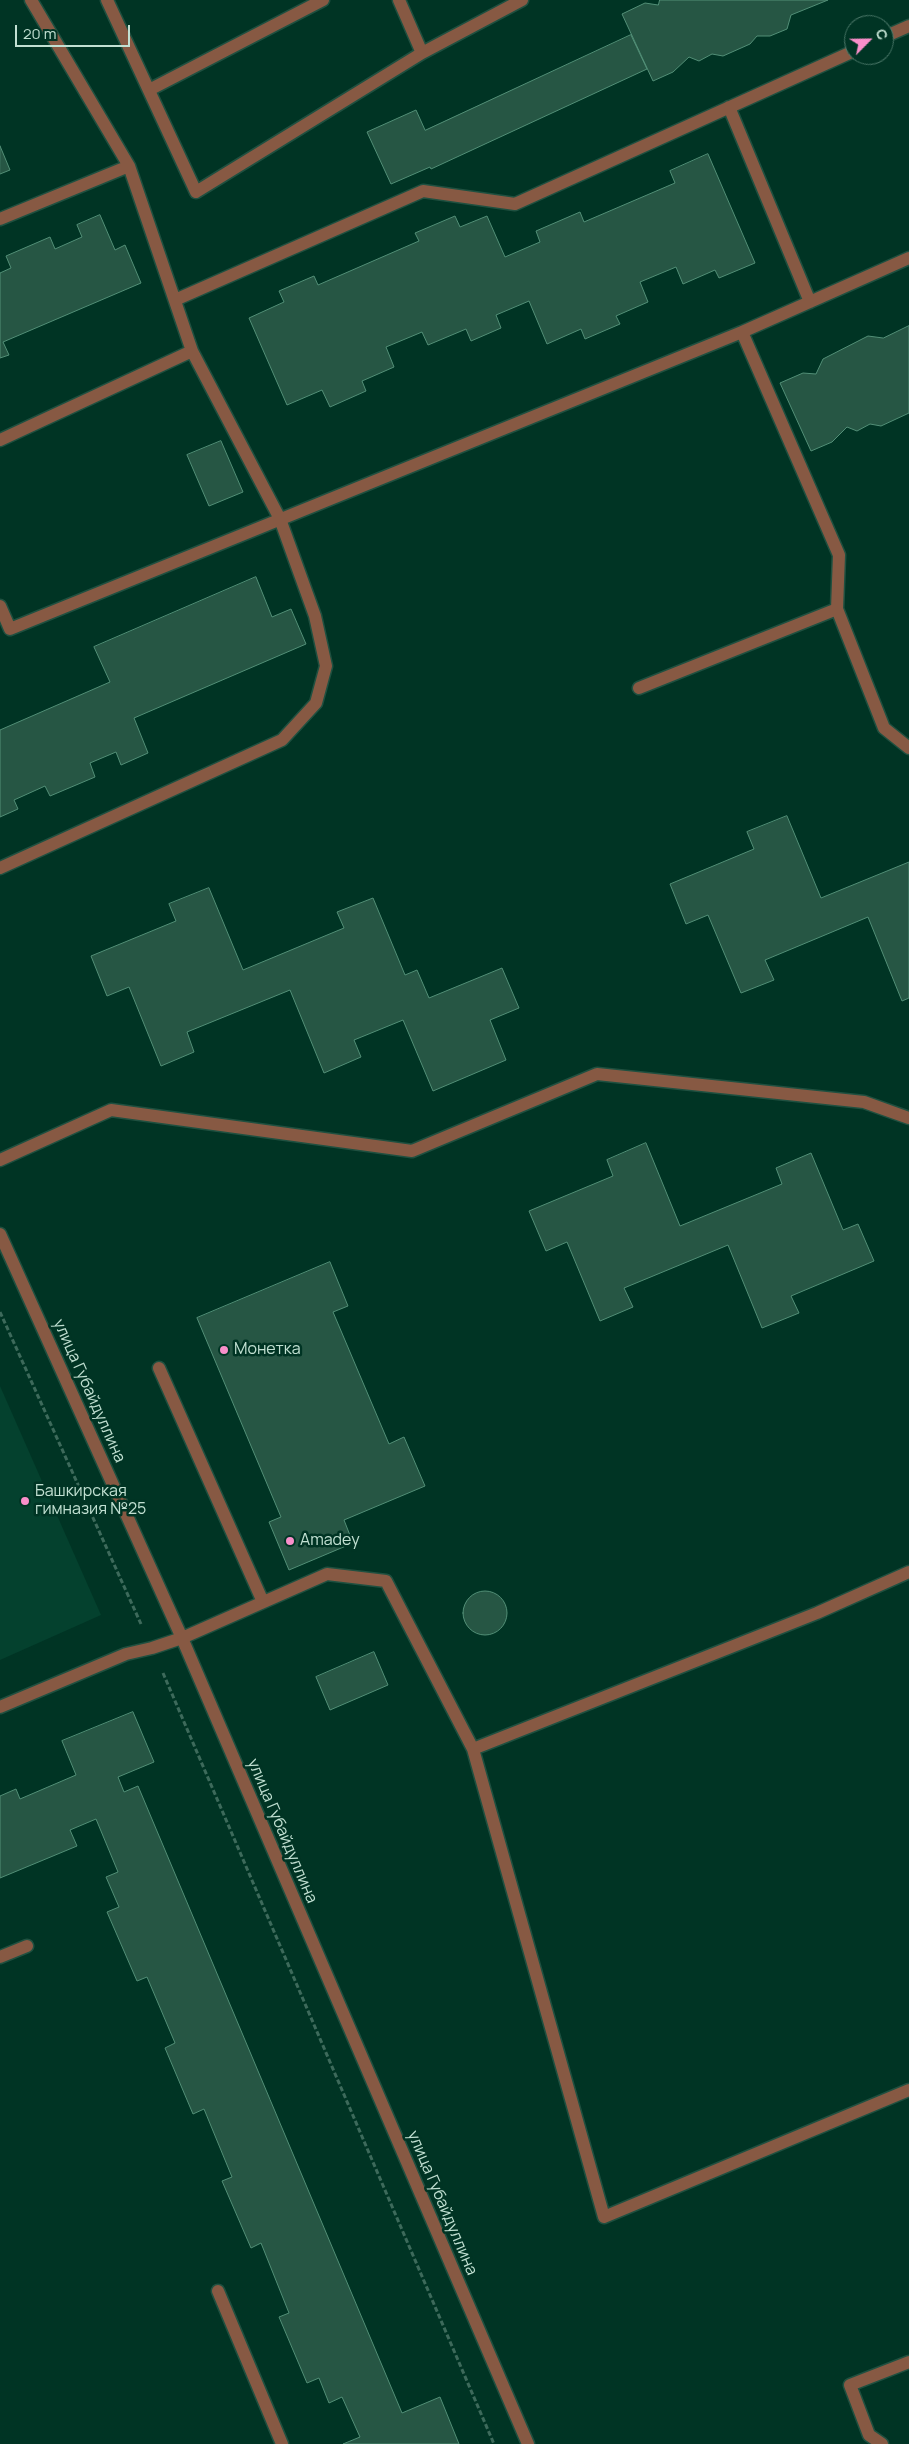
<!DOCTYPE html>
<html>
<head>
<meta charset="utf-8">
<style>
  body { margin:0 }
  #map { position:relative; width:909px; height:2444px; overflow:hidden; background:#003424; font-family:Manrope,sans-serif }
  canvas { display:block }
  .north { position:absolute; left:844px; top:15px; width:50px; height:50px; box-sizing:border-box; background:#003424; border:1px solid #4d796a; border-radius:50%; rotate:67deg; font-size:14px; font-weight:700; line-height:20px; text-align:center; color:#c1e0d2 }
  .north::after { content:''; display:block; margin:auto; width:18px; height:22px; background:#f98fca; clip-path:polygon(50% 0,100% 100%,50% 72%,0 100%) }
  .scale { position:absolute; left:15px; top:25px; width:115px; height:22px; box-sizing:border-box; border:2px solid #c1e0d2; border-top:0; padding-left:6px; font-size:15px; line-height:18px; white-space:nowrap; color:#c1e0d2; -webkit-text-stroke:4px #003424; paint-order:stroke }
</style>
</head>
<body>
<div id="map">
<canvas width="909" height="2444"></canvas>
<div class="north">С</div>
<div class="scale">20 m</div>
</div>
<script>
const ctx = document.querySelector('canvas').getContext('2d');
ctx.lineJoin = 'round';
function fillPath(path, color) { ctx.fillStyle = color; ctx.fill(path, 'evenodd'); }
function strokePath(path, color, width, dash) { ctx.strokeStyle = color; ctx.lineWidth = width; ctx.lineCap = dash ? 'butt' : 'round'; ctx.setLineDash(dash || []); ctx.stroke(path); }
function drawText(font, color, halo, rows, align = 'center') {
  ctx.font = font + ' Manrope,sans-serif'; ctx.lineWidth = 5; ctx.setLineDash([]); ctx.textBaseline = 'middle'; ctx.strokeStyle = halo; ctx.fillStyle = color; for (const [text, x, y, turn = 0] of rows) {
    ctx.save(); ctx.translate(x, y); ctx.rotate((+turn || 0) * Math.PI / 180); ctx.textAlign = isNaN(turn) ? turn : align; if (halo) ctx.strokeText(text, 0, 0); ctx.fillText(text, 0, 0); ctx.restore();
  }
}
fillPath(new Path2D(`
  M0 1386 101 1615 0 1660Z`), '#04412e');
const building = new Path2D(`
  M660 0H828L791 15 787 29 770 36H757L750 44 723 56 712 54 699 61 689 57 673 72 653 81 622 14 645 3 658 5Z
  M631 35 647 69 431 169 430 167 391 184 367 132 416 110 425 130Z
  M0 146 10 170 0 174Z
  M708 154 755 263 719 278 715 270 683 284 676 267 640 282 648 302 616 316 620 324 585 339 581 329 547 344 529 301 496 315 501 328 471 341 466 329 428 345 422 332 386 347 394 367 362 381 366 391 330 407 322 390 287 405 249 318 284 302 279 291 314 276 318 285 419 241 415 233 455 216 460 227 487 216 505 257 540 242 536 231 580 212 584 222 675 183 670 171Z
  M100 215 115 250 125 245 141 283 3 342 9 355 0 358V273L11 268 6 256 50 237 55 249 82 237 77 225Z
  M909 326V413L881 426 870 424 857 431 847 427 832 442 811 451 780 383 803 373 816 374 823 359 868 336 883 338Z
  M221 441 243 492 209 506 187 455Z
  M256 577 272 617 291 609 306 644 134 718 148 753 121 765 116 752 90 763 95 777 50 796 45 786 14 800 18 809 0 817V730L110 682 94 647Z
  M787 816 821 898 909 862V998L902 1001 868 917 765 960 774 980 741 993 708 915 686 924 670 884 754 849 747 832Z
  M209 888 243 970 344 928 337 912 373 898 405 975 417 970 429 998 502 968 519 1008 490 1020 506 1060 433 1091 403 1020 354 1040 361 1057 324 1073 290 990 187 1032 194 1052 161 1066 129 987 107 996 91 956 176 921 169 904Z
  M646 1143 680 1226 782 1184 776 1168 811 1153 843 1230 858 1224 874 1261 791 1296 799 1313 762 1328 728 1245 624 1288 633 1307 600 1321 567 1242 546 1251 529 1211 613 1176 607 1160Z
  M330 1262 348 1306 333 1312 389 1444 404 1437 425 1486 344 1520 353 1543 289 1570 269 1522 281 1517 197 1318Z
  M463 1613a22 22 0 1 1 44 0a22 22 0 1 1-44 0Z
  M374 1652 388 1685 330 1710 316 1677Z
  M133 1712 154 1762 118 1777 124 1792 138 1786 402 2413 440 2397 459 2444H343L360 2437 342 2397 329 2403 319 2378 307 2383 279 2317 289 2313 261 2243 251 2248 222 2181 232 2177 204 2109 193 2114 165 2048 175 2043 147 1977 137 1981 107 1912 119 1907 106 1877 118 1872 96 1819 70 1830 77 1846 0 1878V1796L16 1789 20 1799 76 1775 62 1741Z`);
fillPath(building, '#265644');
strokePath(building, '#528f77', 1);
const minor = new Path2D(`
  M107 0 196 192 422 53 522 0
  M399 0 422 53
  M884 37 909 26
  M149 90 323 0
  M729 107 810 302
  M0 219 129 166
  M175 300 423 191 515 204 854 51
  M742 332 909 258
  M0 440 192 351
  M0 606 10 629 742 332 839 555 837 609 884 728 909 748
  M639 688 837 609
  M0 868 282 740 316 703 326 666 315 616 280 519 192 351 129 166 31 0
  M0 1160 111 1110 412 1151 597 1074 864 1102 909 1118
  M0 1234 182 1638 528 2444
  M159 1368 263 1602
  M0 1707 126 1654 152 1648 182 1638 327 1574 386 1581 473 1749 817 1613 909 1572
  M473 1749 604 2217 909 2090
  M0 1957 27 1946
  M218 2291 282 2444
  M882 2444 869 2435 850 2385 909 2362`);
strokePath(minor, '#1f5040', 15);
strokePath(new Path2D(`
  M0 1312 141 1624
  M163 1673 494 2444`), '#3d6a5b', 3, [5, 2.5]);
strokePath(minor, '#875943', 12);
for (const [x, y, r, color] of [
  [224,1350,5,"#f98fca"],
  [25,1501,5,"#f98fca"],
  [290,1541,5,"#f98fca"]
]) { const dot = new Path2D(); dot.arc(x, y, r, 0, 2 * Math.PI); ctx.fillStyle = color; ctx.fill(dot); strokePath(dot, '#003424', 2); }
drawText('16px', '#c1e0d2', '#003424', [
  ["Монетка",234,1350],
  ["Башкирская",35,1492],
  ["гимназия №25",35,1510],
  ["Amadey",300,1541]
], 'left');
drawText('16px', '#c1e0d2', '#003424', [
  ["улица Губайдуллина",89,1391,66],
  ["улица Губайдуллина",282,1831,67],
  ["улица Губайдуллина",442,2203,67]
]);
</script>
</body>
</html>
